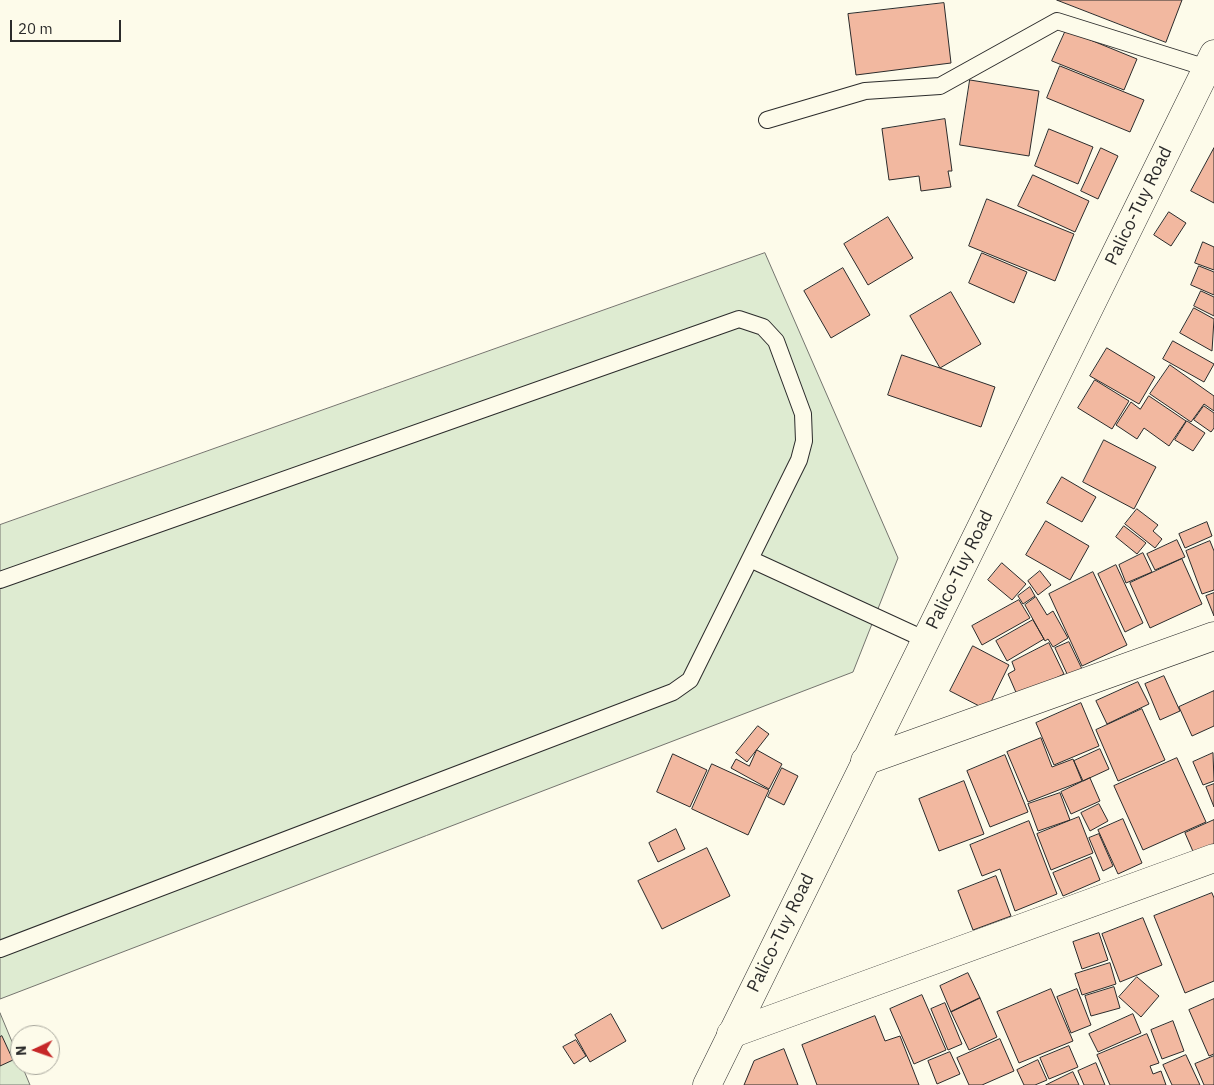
<!DOCTYPE html>
<html>
<head>
<meta charset="utf-8">
<style>
  body { margin:0 }
  #map { position:relative; width:1214px; height:1085px; overflow:hidden; background:#fdfbea; font-family:"IBM Plex Sans",sans-serif }
  canvas { display:block }
  .north { position:absolute; left:10px; top:1025px; width:50px; height:50px; box-sizing:border-box; background:#fdfbea; border:1px solid #a9a89e; border-radius:50%; rotate:267deg; font-size:14px; font-weight:700; line-height:20px; text-align:center; color:#2b2b2b }
  .north::after { content:''; display:block; margin:auto; width:18px; height:22px; background:#c62828; clip-path:polygon(50% 0,100% 100%,50% 72%,0 100%) }
  .scale { position:absolute; left:10px; top:20px; width:111px; height:22px; box-sizing:border-box; border:2px solid #2b2b2b; border-top:0; padding-left:6px; font-size:15px; line-height:18px; white-space:nowrap; color:#2b2b2b; -webkit-text-stroke:4px #fdfbea; paint-order:stroke }
</style>
</head>
<body>
<div id="map">
<canvas width="1214" height="1085"></canvas>
<div class="north">N</div>
<div class="scale">20 m</div>
</div>
<script>
const ctx = document.querySelector('canvas').getContext('2d');
ctx.lineJoin = 'round';
function fillPath(path, color) { ctx.fillStyle = color; ctx.fill(path, 'evenodd'); }
function strokePath(path, color, width, dash) { ctx.strokeStyle = color; ctx.lineWidth = width; ctx.lineCap = dash ? 'butt' : 'round'; ctx.setLineDash(dash || []); ctx.stroke(path); }
function drawText(font, color, halo, rows, align = 'center') {
  ctx.font = font + ' "IBM Plex Sans",sans-serif'; ctx.lineWidth = 4; ctx.setLineDash([]); ctx.textBaseline = 'middle'; ctx.strokeStyle = halo; ctx.fillStyle = color; for (const [text, x, y, turn = 0] of rows) {
    ctx.save(); ctx.translate(x, y); ctx.rotate((+turn || 0) * Math.PI / 180); ctx.textAlign = isNaN(turn) ? turn : align; if (halo) ctx.strokeText(text, 0, 0); ctx.fillText(text, 0, 0); ctx.restore();
  }
}
const green = new Path2D(`
  M765 253 898 558 853 672 0 999V525Z
  M0 1013 30 1085H0Z`);
fillPath(green, '#deebd1');
strokePath(green, '#74746e', 1);
const building = new Path2D(`
  M1057 0H1182L1166 42Z
  M944 3 951 63 856 75 848 14Z
  M1066 30 1137 59 1124 90 1052 61Z
  M1060 66 1144 100 1130 132 1047 98Z
  M970 80 1039 91 1029 156 960 145Z
  M945 119 952 171H948L951 187 921 191 919 176 889 180 882 129Z
  M1049 129 1093 147 1078 184 1035 166Z
  M1101 148 1118 156 1098 199 1081 191Z
  M1214 148V203L1191 191Z
  M1033 175 1089 201 1075 232 1018 206Z
  M987 199 1074 234 1055 281 969 246Z
  M1169 212 1186 223 1171 246 1154 235Z
  M888 217 913 258 868 285 844 244Z
  M1203 242 1214 247V270L1195 263Z
  M982 253 1027 272 1014 303 969 283Z
  M1199 266 1214 272V295L1191 285Z
  M843 268 870 315 831 338 804 291Z
  M1201 291 1214 297V316L1194 306Z
  M951 292 981 344 940 368 910 316Z
  M1194 308 1214 319 1212 351 1180 333Z
  M1173 341 1214 364 1204 382 1163 359Z
  M1107 348 1155 377 1139 404 1090 376Z
  M902 355 995 387 981 427 888 395Z
  M1170 365 1214 396V411L1204 404 1191 422 1150 394Z
  M1095 380 1129 401 1112 429 1078 408Z
  M1149 396 1186 421 1169 446 1144 428 1137 439 1116 425 1131 402 1140 409Z
  M1204 406 1214 413V428L1211 432 1194 420Z
  M1187 421 1205 433 1193 451 1175 440Z
  M1104 440 1156 467 1134 509 1083 482Z
  M1062 477 1096 497 1082 522 1047 503Z
  M1137 509 1158 525 1153 531 1162 539 1155 548 1125 524Z
  M1046 521 1089 546 1070 580 1026 555Z
  M1207 522 1212 536 1185 548 1179 534Z
  M1124 526 1146 543 1137 554 1116 537Z
  M1177 540 1185 557 1155 570 1147 554Z
  M1210 541 1214 551V590L1202 594 1186 551Z
  M1143 553 1152 572 1126 583 1119 565Z
  M1182 559 1202 604 1150 628 1130 583Z
  M1002 563 1026 584 1012 600 988 580Z
  M1116 565 1143 623 1125 632 1098 574Z
  M1040 571 1051 585 1038 595 1028 581Z
  M1093 572 1127 645 1082 666 1049 594Z
  M1030 587 1035 596 1023 604 1018 596Z
  M1214 593V616L1206 596Z
  M1036 597 1047 615 1053 611 1068 638 1053 647 1048 639 1045 641 1025 605Z
  M1019 600 1030 618 982 645 972 626Z
  M1033 620 1044 639 1007 661 996 641Z
  M1069 642 1082 669 1068 676 1055 648Z
  M1049 643 1064 674 1018 697 1008 674 1015 670 1012 662Z
  M973 646 1009 665 987 710 950 691Z
  M1164 676 1180 711 1160 720 1145 684Z
  M1138 682 1149 704 1107 724 1096 701Z
  M1214 691V726L1192 736 1179 707Z
  M1081 703 1099 746 1054 765 1036 723Z
  M1142 709 1165 760 1118 781 1096 730Z
  M758 726 769 734 747 762 736 753Z
  M1041 738 1052 767 1073 759 1082 781 1028 802 1007 752Z
  M1100 749 1109 769 1083 781 1074 761Z
  M757 750 782 764 769 789 731 768 736 759 749 766Z
  M1213 753 1214 781 1203 785 1193 762Z
  M673 754 707 770 690 807 657 792Z
  M1005 755 1028 812 990 827 967 771Z
  M1177 758 1206 822 1143 850 1114 786Z
  M712 764 769 790 748 835 692 809Z
  M782 768 798 776 784 805 768 797Z
  M1090 778 1100 801 1071 814 1061 792Z
  M964 781 984 834 939 851 919 799Z
  M1214 784V807L1206 787Z
  M1060 793 1070 820 1038 831 1028 804Z
  M1099 804 1108 821 1090 831 1081 813Z
  M1079 817 1093 853 1051 870 1037 834Z
  M1123 819 1142 863 1118 874 1098 830Z
  M1214 820V847L1195 856 1185 833Z
  M1029 821 1057 894 1015 911 1000 869 982 876 970 845Z
  M676 829 685 849 658 862 649 843Z
  M1099 834 1113 866 1103 871 1089 838Z
  M707 848 730 896 662 929 638 881Z
  M1091 857 1100 880 1063 896 1053 873Z
  M996 876 1011 916 973 930 958 891Z
  M1212 893 1214 898V981L1185 993 1154 916Z
  M1143 918 1162 965 1120 982 1102 934Z
  M1099 933 1108 960 1082 969 1073 942Z
  M1110 963 1116 984 1082 995 1075 974Z
  M968 973 980 998 951 1012 940 986Z
  M1137 977 1159 996 1141 1017 1119 997Z
  M1114 987 1120 1008 1091 1016 1085 996Z
  M1051 989 1073 1041 1019 1063 997 1012Z
  M1077 989 1091 1025 1071 1033 1057 997Z
  M922 995 946 1050 914 1064 890 1009Z
  M980 998 997 1037 969 1050 951 1012Z
  M1214 999V1054L1209 1056 1189 1010Z
  M945 1003 962 1044 948 1050 931 1009Z
  M611 1014 626 1041 590 1062 575 1035Z
  M1133 1014 1141 1033 1098 1052 1089 1034Z
  M875 1016 885 1041 900 1036 919 1085H817L802 1045Z
  M1173 1021 1184 1051 1162 1059 1151 1030Z
  M1147 1034 1159 1063 1150 1066 1153 1074 1161 1071 1166 1085H1110L1097 1055Z
  M2 1036 13 1060 0 1066V1037Z
  M1000 1039 1014 1071 982 1085H969L957 1058Z
  M576 1040 586 1056 574 1064 563 1047Z
  M1069 1046 1078 1067 1049 1079 1040 1058Z
  M784 1049 798 1085H744L754 1061Z
  M950 1052 960 1074 937 1084 928 1061Z
  M1186 1055 1200 1085H1172L1163 1065Z
  M1214 1056V1085H1204L1195 1064Z
  M1038 1060 1047 1080 1035 1085H1024L1017 1070Z
  M1096 1063 1105 1085H1084L1078 1071Z
  M1073 1072 1079 1085H1046Z`);
fillPath(building, '#f2b8a0');
strokePath(building, '#2b2b2b', 1);
const service = new Path2D(`
  M767 120 865 91 940 86 1057 21 1207 68
  M750 559 926 640
  M0 580 739 319 763 327 776 341 803 414 804 441 799 460 690 680 673 692 0 949`);
const minor = new Path2D(`
  M865 761 1214 636
  M731 1034 1214 858`);
const primary = new Path2D(`
  M707 1085 1214 54`);
strokePath(service, '#2b2b2b', 18);
strokePath(minor, '#2b2b2b', 29);
strokePath(primary, '#2b2b2b', 29);
strokePath(service, '#fdfbea', 16);
strokePath(minor, '#fdfbea', 28);
strokePath(primary, '#fdfbea', 28);
drawText('18px', '#2b2b2b', '#fdfbea', [
  ["Palico-Tuy Road",1139,206,-64],
  ["Palico-Tuy Road",960,570,-64],
  ["Palico-Tuy Road",781,933,-64]
]);
</script>
</body>
</html>
